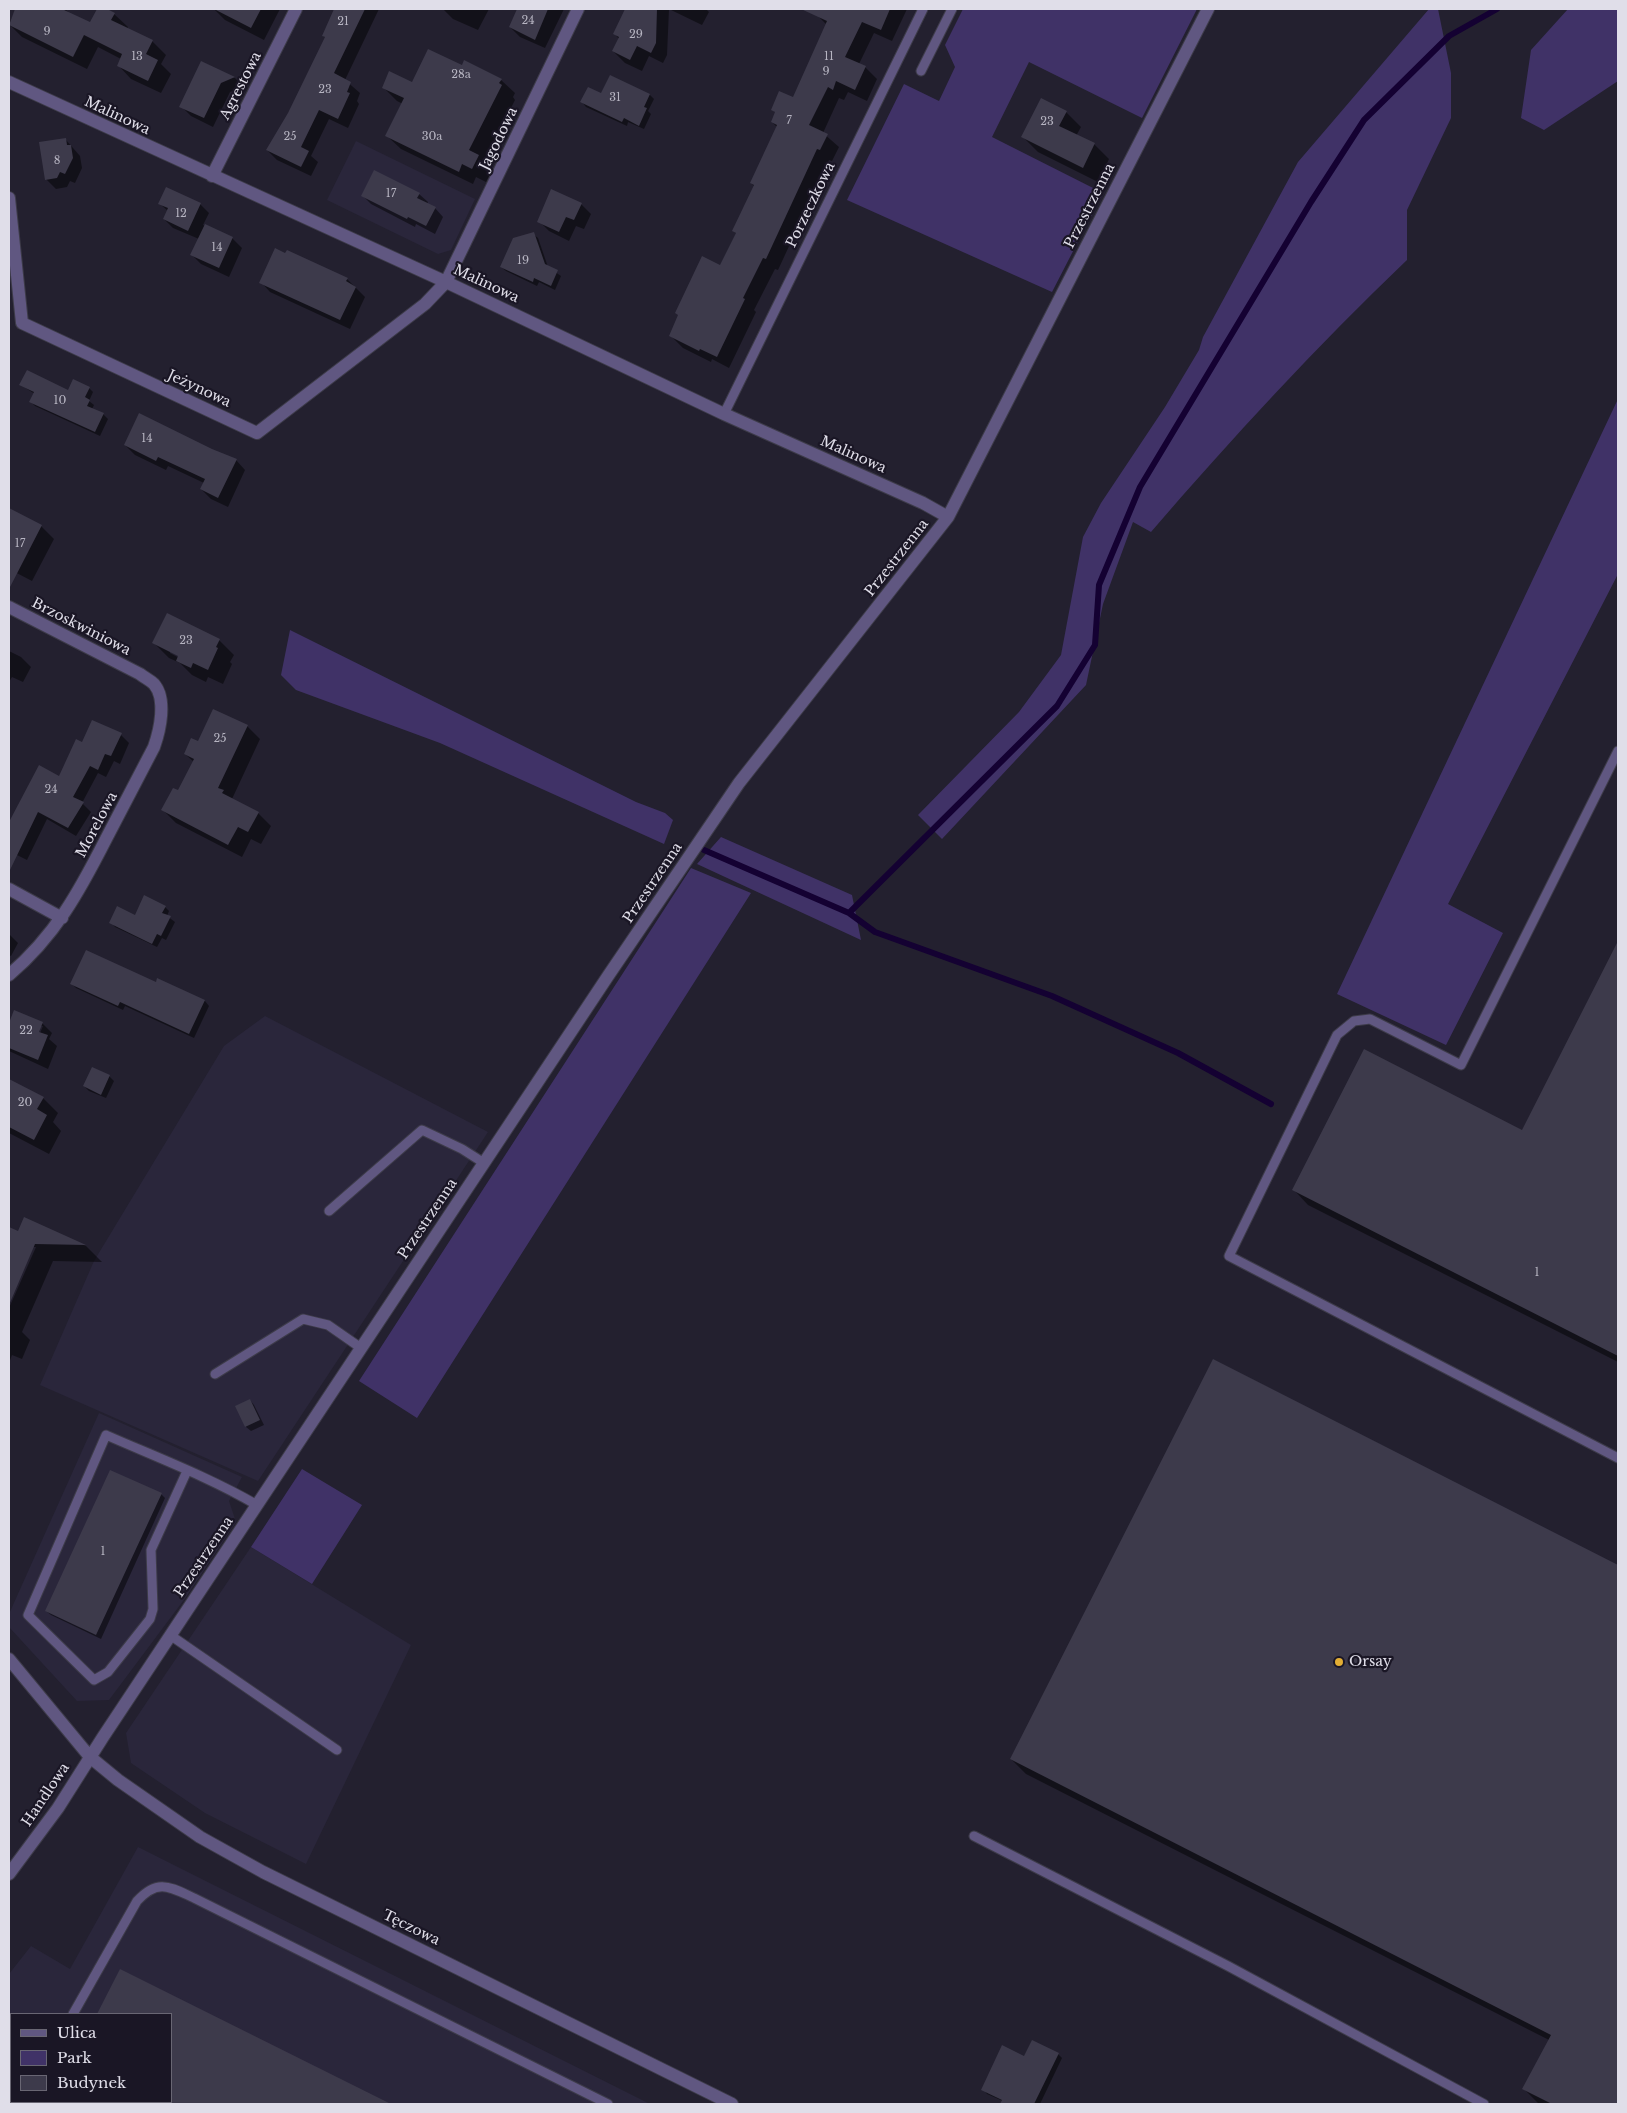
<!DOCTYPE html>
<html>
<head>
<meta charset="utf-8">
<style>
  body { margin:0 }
  #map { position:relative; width:1627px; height:2113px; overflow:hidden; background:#23202f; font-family:"Libre Baskerville",serif }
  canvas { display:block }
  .frame { position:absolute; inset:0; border:10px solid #e0dee9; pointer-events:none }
  .legend { position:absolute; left:10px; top:2013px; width:162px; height:90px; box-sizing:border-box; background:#1a1625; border:1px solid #696673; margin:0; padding:6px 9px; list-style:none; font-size:15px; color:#e0dee9 }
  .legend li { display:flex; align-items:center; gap:10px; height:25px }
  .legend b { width:25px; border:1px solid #696673 }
</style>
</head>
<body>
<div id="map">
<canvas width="1627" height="2113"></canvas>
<div class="frame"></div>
<ul class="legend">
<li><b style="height:6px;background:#605781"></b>Ulica</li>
<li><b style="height:14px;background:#403267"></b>Park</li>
<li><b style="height:14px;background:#3d3a4b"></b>Budynek</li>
</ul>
</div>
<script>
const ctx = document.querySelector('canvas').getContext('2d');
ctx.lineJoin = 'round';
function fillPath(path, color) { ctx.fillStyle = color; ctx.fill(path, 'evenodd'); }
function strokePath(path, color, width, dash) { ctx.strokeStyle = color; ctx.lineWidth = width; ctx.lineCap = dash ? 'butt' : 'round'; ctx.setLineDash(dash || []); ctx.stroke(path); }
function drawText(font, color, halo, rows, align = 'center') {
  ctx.font = font + ' "Libre Baskerville",serif'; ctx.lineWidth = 4.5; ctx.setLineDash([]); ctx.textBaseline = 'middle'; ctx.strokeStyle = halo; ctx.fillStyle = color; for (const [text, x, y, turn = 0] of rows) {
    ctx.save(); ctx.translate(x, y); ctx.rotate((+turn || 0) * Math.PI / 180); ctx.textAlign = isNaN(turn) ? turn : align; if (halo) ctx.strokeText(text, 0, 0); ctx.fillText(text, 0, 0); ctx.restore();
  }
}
fillPath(new Path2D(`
  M356 141 475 199 451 250 438 254 327 200Z
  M265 1016 488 1132 258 1481 40 1385 94 1261 224 1046Z
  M99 1413 242 1477 229 1501 236 1522 186 1597 109 1700 77 1701 9 1627V1614Z
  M251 1547 411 1645 306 1864 205 1813 131 1763 126 1733Z
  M138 1847 650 2104H9V1974L31 1946 70 1969ZM11 2014H171V2102H11Z`), '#2a263b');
fillPath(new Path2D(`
  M963 9H1197L1142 118 1029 62 992 137 1103 193 1052 292 847 200 904 84 939 101 955 67 945 45Z
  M1429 9H1438L1451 73V118L1407 210V260C1317 346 1232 438 1151 532L1133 522 1103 604 1086 685 942 839 918 815 1019 712 1061 655 1083 537 1101 503 1165 407 1199 350 1203 337 1298 162Z
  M1568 9H1618V81L1544 130 1521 118 1531 50Z
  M1618 399V574L1448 904 1503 933 1446 1045 1337 994Z
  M290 630 636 802 665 813 673 820 664 844 440 743 296 690 281 675Z
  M721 837 852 895 861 940 697 864Z
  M691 868 751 893 417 1418 359 1381Z
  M302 1469 362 1505 312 1584 251 1547Z`), '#403267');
fillPath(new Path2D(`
  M16 9H65L70 14 91 24 99 9H104L114 14 128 27 127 29 152 41 166 55 161 64 171 74 161 93 131 79 118 65 121 59 98 47 87 69 22 37 9 24Z
  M214 9H280L264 40 225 20Z
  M336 9H379L345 80 360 93 357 101 359 104 348 128 329 119 311 156 318 162 311 176 277 160 267 150 289 114 326 38 323 36Z
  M443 9H489L478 30 453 19Z
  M519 9H564L545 48 520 37 510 27Z
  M626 9H669L667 55 663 63 649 56 642 71 625 63 613 51 619 39 614 33Z
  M669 9H706L709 12 702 25Z
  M820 9H907L892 41 874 33 859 64 865 67 877 79 867 101 848 92 844 100 839 98 823 133 839 147 832 161 829 160 778 270 775 269 754 310 756 312 729 368 712 359 711 362 683 348 671 336 721 267 737 234 733 231 755 187 751 183 777 127 772 122 776 113 772 109 793 99 827 25 817 15Z
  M202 62 235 78 244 87 230 92 213 127 191 116 181 106Z
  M611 76 650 95 654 99 648 111 651 114 644 129 628 122 627 126 586 107 582 102 602 95Z
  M501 80 515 93 513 97 515 100 484 161 492 170 486 182 476 177 473 184 401 149 387 136 403 104 397 101 383 87 412 83Z
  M1066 112 1081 127 1076 136 1094 144 1109 159 1098 182 1038 152 1023 137Z
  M66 140 80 156 82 168 75 183 70 181 67 187 56 189 46 179Z
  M419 194 428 202 427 204 435 208 443 217 435 234 416 224 415 227 371 204 363 196Z
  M160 204H200L209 213 203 225 232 238 242 248 229 277 201 264 192 255 199 239 173 228 164 219 168 211Z
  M581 204 591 214 584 229 576 226 569 241 549 231 539 221Z
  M533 234 538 238 548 267 561 276 555 290 539 282 537 286 506 271 501 267Z
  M347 279 365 297 350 329 270 292 261 282Z
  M21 385 68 392 89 388 93 392 89 401 94 405 92 409 103 414 108 419 100 436 35 406 31 402 35 394Z
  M125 445 236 460 245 470 228 507 211 499 201 489 204 483 168 466 166 470 135 455Z
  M9 509 41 526 54 539 32 581 9 569Z
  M219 640 234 655 230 662 232 664 223 684 208 677 206 682 192 675 180 663 169 658 154 643ZM170 650 184 657 183 660 170 653Z
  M9 651 21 657 31 667 23 682 12 677 9 682Z
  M247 726 260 739 232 799 258 813 271 826 261 844 251 839 242 857 176 823 163 810 179 792 194 762 185 754 199 743Z
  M121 735 129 743 120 764 114 761 106 777 98 773 82 803 91 812 76 836 47 819 27 860 9 851V820L11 821 59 778 82 744Z
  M165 907 169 911 167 916 175 922 166 940 162 938 157 947 115 927 111 922Z
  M9 934 18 943 11 956 9 955Z
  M1618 943V1362L1308 1205 1294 1190 1523 1131Z
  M158 979 205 1001 209 1006 194 1038 125 1006 123 1010 76 988 72 984 156 983Z
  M15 1012 42 1023 52 1033 49 1039 57 1046 48 1069 9 1051V1026ZM40 1026H43L38 1038Z
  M109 1076 114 1081 106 1098 89 1091 84 1086Z
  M9 1080 43 1098 58 1113 53 1122 61 1131 49 1154 9 1133Z
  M24 1219 86 1246 102 1262 53 1261 22 1332 30 1340 22 1359 12 1355 9 1363V1308L36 1247H33L9 1302V1228L19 1232Z
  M1214 1360 1618 1566V2104H1539L1524 2089 1549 2040 1026 1774 1011 1759Z
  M250 1400 254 1405 264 1425 251 1431 246 1427 237 1406Z
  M161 1494 165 1498 101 1639 51 1615 46 1611Z
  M120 1970 389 2104H54L55 2102H171V2014H99Z
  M1058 2054 1062 2058 1040 2104H1002L1003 2101 987 2094 983 2089 1025 2057Z`), '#0007');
strokePath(new Path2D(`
  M704 850 849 913 1057 706 1095 645 1099 585 1140 487 1311 202 1364 120 1449 36 1497 9
  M849 913 875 932 1052 996 1178 1053 1271 1104`), '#140132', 6);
fillPath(new Path2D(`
  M15 9H62L90 22 97 9H107L115 13 111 20 153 40 146 54 158 60 148 81 117 66 122 54 84 35 73 57 9 25Z
  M214 9H261L251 28Z
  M334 9H365L334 73 351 82 347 92 350 93 338 119 319 110 301 147 309 151 301 167 266 150 288 113 325 37 322 36Z
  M517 9H548L535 40 509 27Z
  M625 9H657L656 43 651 53 637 46 630 60 612 51 619 37 613 34Z
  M801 9H890L881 30 862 22 845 57 866 66 855 90 836 81 833 90 828 87 809 125 828 134 820 150 817 149 766 259 763 258 743 298 745 299 717 357 700 349 699 351 669 336 678 315 675 313 702 256 720 265 736 233 732 231 754 185 750 183 777 125 771 122 775 112 771 110 779 91 793 97 827 21Z
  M428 49 462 65 464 60 502 79 499 83 502 85 469 150 479 155 472 169 462 164 459 172 385 136 404 98 382 88 389 71 412 82Z
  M201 61 235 77 221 83 204 118 179 107Z
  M610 75 650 94 644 107 647 108 639 126 624 118 622 122 580 102 588 87 601 93Z
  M1041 98 1067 111 1059 126 1095 143 1083 168 1021 137Z
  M66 138 67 145H71L73 158 65 174 60 172 57 178 45 180 39 142Z
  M374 170 420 193 417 198 436 207 426 226 408 217 407 219 361 196Z
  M166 187 201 203 188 231 163 219 168 208 158 204Z
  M551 189 582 203 574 220 566 217 559 232 537 222Z
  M205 224 233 237 219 268 190 255Z
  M534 232 545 264 558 270 551 286 534 278 533 282 500 267 513 238Z
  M275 248 285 253 287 250 348 278 346 281 356 287 340 320 259 283Z
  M27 370 68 390 73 379 90 387 85 397 90 400 87 406 104 413 95 432 29 402 34 392 19 385Z
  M139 413 212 449 237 459 218 498 200 489 205 479 158 457 156 461 124 445Z
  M9 508 42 525 9 589Z
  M167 613 220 639 216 647 218 648 208 670 193 663 191 668 176 661 178 656 152 643Z
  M213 709 248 725 218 788 224 790 222 793 259 812 248 832 238 827 228 845 161 810 173 788 178 790 194 759 184 754 191 738 198 741Z
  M92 720 122 733 111 756 105 754 98 770 90 766 73 797 84 802 68 828 38 812 9 872V822L39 765 59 776 76 739 82 742Z
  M144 895 166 906 162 913 171 916 161 936 157 934 152 944 109 923 117 906 135 915Z
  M1618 941V1356L1292 1190 1364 1049 1522 1130Z
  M86 950 156 982 157 978 205 1000 189 1034 120 1002 118 1006 70 984Z
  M14 1010 43 1022 39 1032 48 1035 38 1060 9 1048V1023Z
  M92 1067 110 1075 101 1095 83 1086Z
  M9 1079 44 1097 37 1109 47 1115 34 1140 9 1127Z
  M24 1217 86 1245 35 1244 9 1305V1227L18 1231Z
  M1213 1359 1618 1565V2104H1552L1522 2089 1551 2035 1010 1759Z
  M250 1399 260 1420 245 1427 235 1406Z
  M110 1470 162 1493 96 1635 45 1611Z
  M120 1969 391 2104H171V2014H97Z
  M1032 2040 1059 2053 1034 2104H1000L1002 2100 981 2090 1002 2045 1024 2056Z`), '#3d3a4b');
const lane = new Path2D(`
  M921 71 952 9
  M724 414 923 9
  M1618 751 1461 1065 1370 1019 1354 1021 1337 1035 1229 1256 1618 1458
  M329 1211 422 1130 462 1149 484 1163
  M215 1374 303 1319 328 1325 361 1348
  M187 1471 151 1550 153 1609 150 1619 108 1672 94 1680 28 1615 106 1435C156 1457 209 1477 257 1505
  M170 1635 337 1750
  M974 1836 1228 1966 1484 2104
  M73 2014 137 1901C158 1878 170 1887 194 1898L608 2104
  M24 2104 25 2102`);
const street = new Path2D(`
  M9 82 446 282 724 414 923 503 948 517
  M212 176 296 9
  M9 198 22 323 257 433 425 304 446 282 578 9
  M9 607 140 674C145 678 150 680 154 684 167 699 160 730 154 747 138 778 122 808 106 839 79 892 55 936 9 975
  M9 889 62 918
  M9 1659 90 1757 118 1780 200 1837 263 1872 732 2104
  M9 1874 58 1808 103 1737 608 976 739 783 948 517 1208 9`);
strokePath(lane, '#3d3b49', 11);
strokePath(street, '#3d3b49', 14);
strokePath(lane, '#605781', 9);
strokePath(street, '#605781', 12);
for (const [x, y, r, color] of [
  [1339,1662,5,"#e3ae34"]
]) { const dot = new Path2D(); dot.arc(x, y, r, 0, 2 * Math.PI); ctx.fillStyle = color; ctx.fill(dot); strokePath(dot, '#1a1625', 2); }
drawText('11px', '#b7b5c2', null, [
  ["24",528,21],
  ["21",343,22],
  ["9",47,32],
  ["29",636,35],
  ["13",137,57],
  ["11",829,57],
  ["9",826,72],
  ["28a",461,75],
  ["23",325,90],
  ["31",615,98],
  ["7",789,121],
  ["23",1047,122],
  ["25",290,137],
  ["30a",432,137],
  ["8",57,161],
  ["17",391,194],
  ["12",181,214],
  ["14",217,248],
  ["19",523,261],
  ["10",60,401],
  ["14",147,439],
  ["17",20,544],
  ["23",186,641],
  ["25",220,739],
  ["24",51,790],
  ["22",26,1031],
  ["20",25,1103],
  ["1",1537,1273],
  ["1",103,1552]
]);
drawText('14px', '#e0dee9', '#1a1625', [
  ["Agrestowa",241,86,-63],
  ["Malinowa",117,116,25],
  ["Jagodowa",499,139,-64],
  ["Porzeczkowa",811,205,-64],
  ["Przestrzenna",1090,206,-63],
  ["Malinowa",486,284,25],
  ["Jeżynowa",199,389,25],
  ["Malinowa",853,455,24],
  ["Przestrzenna",897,558,-52],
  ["Brzoskwiniowa",81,627,27],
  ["Morelowa",97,825,-62],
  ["Przestrzenna",653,883,-56],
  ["Przestrzenna",428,1219,-56],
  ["Przestrzenna",204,1557,-56],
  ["Handlowa",46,1795,-56],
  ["Tęczowa",411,1928,26]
]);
drawText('14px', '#e0dee9', '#1a1625', [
  ["Orsay",1349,1662]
], 'left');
</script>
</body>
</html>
